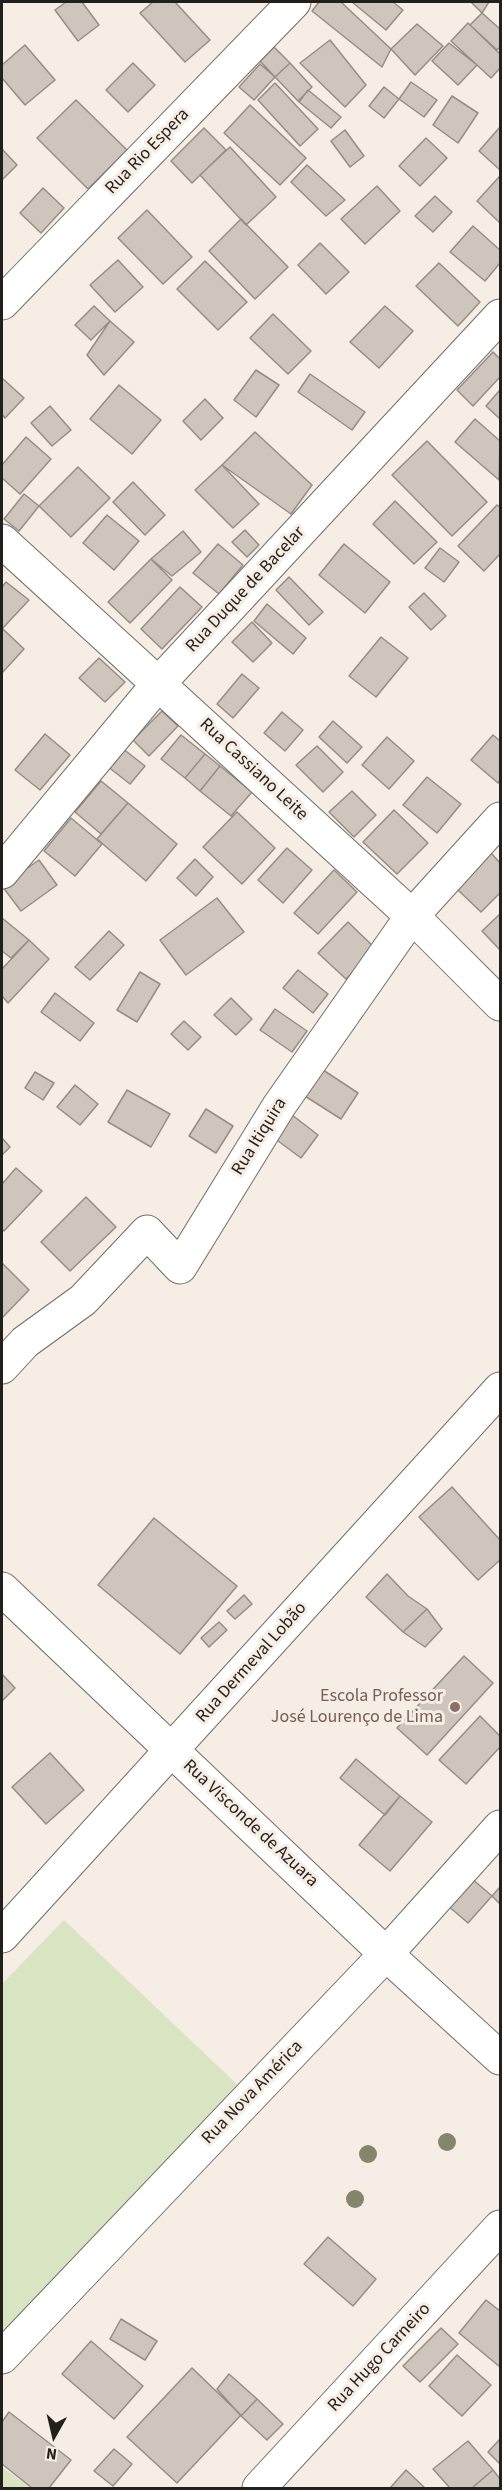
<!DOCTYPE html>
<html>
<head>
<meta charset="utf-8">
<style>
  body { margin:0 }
  #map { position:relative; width:502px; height:2490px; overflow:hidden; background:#f6ede5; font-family:"Source Sans 3",sans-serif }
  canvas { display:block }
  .frame { position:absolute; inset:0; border:3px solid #231f1c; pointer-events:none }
  .north { position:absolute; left:24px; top:2406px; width:60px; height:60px; -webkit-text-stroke:4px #f6ede5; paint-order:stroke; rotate:188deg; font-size:16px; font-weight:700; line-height:24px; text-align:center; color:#231f1c }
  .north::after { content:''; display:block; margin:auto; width:21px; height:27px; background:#231f1c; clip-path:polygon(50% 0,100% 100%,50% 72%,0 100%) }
</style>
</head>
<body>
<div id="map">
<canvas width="502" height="2490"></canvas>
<div class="frame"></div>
<div class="north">N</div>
</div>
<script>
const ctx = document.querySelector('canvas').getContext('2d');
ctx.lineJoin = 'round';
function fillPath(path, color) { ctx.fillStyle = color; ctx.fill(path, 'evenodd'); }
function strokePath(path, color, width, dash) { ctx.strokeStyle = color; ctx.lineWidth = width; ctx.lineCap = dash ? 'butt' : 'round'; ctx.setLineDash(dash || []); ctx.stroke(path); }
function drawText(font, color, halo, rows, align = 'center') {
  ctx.font = font + ' "Source Sans 3",sans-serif'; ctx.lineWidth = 6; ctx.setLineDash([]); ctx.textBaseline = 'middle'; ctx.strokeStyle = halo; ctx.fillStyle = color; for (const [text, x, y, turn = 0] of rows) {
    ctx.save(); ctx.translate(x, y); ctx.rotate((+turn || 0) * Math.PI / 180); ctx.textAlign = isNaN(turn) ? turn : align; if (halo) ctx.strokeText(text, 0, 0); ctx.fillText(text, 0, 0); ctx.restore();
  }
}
fillPath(new Path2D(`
  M64 1920 242 2089 2 2338V1984Z
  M2 2467 31 2488H2Z`), '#d9e4c3');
const building = new Path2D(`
  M66 2H82L99 25 78 41 55 10Z
  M153 2H175L210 40 185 62 140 13Z
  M319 2H341L391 49 382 67 312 11Z
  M352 2H393L403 10 386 30Z
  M471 2H489L482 13Z
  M482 13 500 29V47L497 50 470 25Z
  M468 23 500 54V68L491 78 451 41Z
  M417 24 443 46 415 75 391 49Z
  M330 40 366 85 345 107 300 63Z
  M449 43 477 65 458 85 432 61Z
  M25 45 55 80 25 105 2 78V65Z
  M274 47 290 63 275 77 260 61Z
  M133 63 155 85 128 112 106 90Z
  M290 63 312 87 298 101 275 77Z
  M260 64 275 77 254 100 239 87Z
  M411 82 437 100 424 117 399 99Z
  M275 83 318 129 300 146 258 100Z
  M384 87 399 99 384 118 369 106Z
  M308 90 341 117 331 128 299 102Z
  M452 96 478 113 458 143 433 125Z
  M76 100 127 150 88 189 37 138Z
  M250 105 306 158 280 185 224 133Z
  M500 127V170L479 151Z
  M204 128 226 150 192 183 171 161Z
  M345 130 364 156 350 167 331 141Z
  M426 138 447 158 420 186 399 166Z
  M230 147 276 197 246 225 200 175Z
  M2 149 17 165 2 180Z
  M307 165 345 200 326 216 291 182Z
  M500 176V223L477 201Z
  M377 186 400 211 365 244 341 219Z
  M43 188 64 208 41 233 20 213Z
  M435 196 452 212 433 232 415 216Z
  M147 210 192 257 163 284 118 238Z
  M241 219 288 267 255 299 209 251Z
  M473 226 500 250V263L485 281 450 252Z
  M320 243 349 272 326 294 298 265Z
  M118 260 143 287 115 312 90 285Z
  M205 261 247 302 218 330 177 289Z
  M439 263 480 302 458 326 416 286Z
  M94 306 110 321 91 340 75 325Z
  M385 306 413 331 379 368 350 342Z
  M273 314 311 351 288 374 250 338Z
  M110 321 134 342 104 375 87 355Z
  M493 352 500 359V377L473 406 457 390Z
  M256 370 279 385 256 417 234 400Z
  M310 374 365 412 352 430 298 392Z
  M2 378 24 398 5 418 2 414Z
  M119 385 161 420 132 454 90 419Z
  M500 390V419L486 406Z
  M205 399 223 418 201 440 183 421Z
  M50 406 71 430 52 446 31 423Z
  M475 419 500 441 499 480 455 442Z
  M255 432 312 485 291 514 222 465Z
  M26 437 51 459 20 494 2 478V465Z
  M427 441 487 502 452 536 392 475Z
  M222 465 259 504 233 528 195 490Z
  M78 467 110 498 71 537 39 506Z
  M133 482 165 515 145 535 113 502Z
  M24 494 39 506 19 531 4 519Z
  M395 501 437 542 414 564 373 524Z
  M497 505 500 507V554L484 571 458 546Z
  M107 515 139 541 114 570 83 543Z
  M245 530 259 545 247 557 232 542Z
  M183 531 201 552 172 576 151 559Z
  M218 544 243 565 219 594 193 573Z
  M344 544 390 582 365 613 319 575Z
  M440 548 459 562 444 582 425 568Z
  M151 559 172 580 130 623 108 602Z
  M289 577 323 612 309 625 276 590Z
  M6 582 29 600 2 629V587Z
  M180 587 202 607 162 649 141 629Z
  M424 593 446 616 431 630 409 607Z
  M267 604 306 638 293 654 254 621Z
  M252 622 272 643 253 662 232 642Z
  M3 629 24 649 2 673V631Z
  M381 637 408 658 376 697 349 676Z
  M99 658 125 682 105 702 79 678Z
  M242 674 259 688 233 718 217 704Z
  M162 711 178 726 149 756 133 740Z
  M282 712 303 730 285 751 264 733Z
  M333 721 362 747 347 763 319 737Z
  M45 734 70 755 40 790 15 770Z
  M181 735 205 754 185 778 161 759Z
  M493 735 500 741V780L498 783 471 760Z
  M387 737 414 761 389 789 362 765Z
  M317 746 343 772 323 792 296 765Z
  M122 748 145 766 130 784 107 766Z
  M205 754 220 766 200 791 185 778Z
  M220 766 252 792 231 816 200 791Z
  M427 777 461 804 437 833 403 805Z
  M101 781 128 803 101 834 75 812Z
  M352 791 376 815 354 837 329 812Z
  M128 803 177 844 146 881 97 839Z
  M394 810 428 843 397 874 363 842Z
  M237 812 275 848 242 884 203 847Z
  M71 818 102 844 75 876 44 851Z
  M287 848 312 870 283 903 258 880Z
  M491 853 500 863V893L481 912 457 889Z
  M195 859 213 877 196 896 177 878Z
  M39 860 57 885 21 911 2 886Z
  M334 870 357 892 318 934 294 913Z
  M217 898 244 932 186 975 160 940Z
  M500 914V950L482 931Z
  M2 918 29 940 11 958 2 951Z
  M348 922 376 949 346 979 318 953Z
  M109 931 124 945 90 980 75 967Z
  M29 940 49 959 8 1003 2 996V969Z
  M298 970 328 994 313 1013 283 988Z
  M140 972 160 984 137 1022 117 1010Z
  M55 993 94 1023 80 1041 41 1012Z
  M231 998 252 1019 236 1035 214 1015Z
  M275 1009 307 1031 292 1052 260 1030Z
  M184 1021 201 1037 188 1050 171 1034Z
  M314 1064 358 1093 341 1119 297 1091Z
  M35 1072 54 1083 43 1100 25 1088Z
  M75 1085 98 1104 80 1125 57 1107Z
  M127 1090 170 1114 151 1147 108 1122Z
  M283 1108 318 1135 301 1158 266 1132Z
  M206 1109 233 1126 216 1153 189 1136Z
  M2 1138 10 1147 2 1155Z
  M16 1168 42 1191 4 1231 2 1229V1184Z
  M86 1197 116 1227 70 1271 41 1242Z
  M2 1263 29 1290 2 1318Z
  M452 1487 500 1540V1560L478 1580 419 1517Z
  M154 1518 237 1586 180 1654 98 1585Z
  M387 1574 408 1596 427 1609 403 1632 366 1597Z
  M244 1595 252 1604 235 1619 227 1611Z
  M427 1609 442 1629 425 1647 403 1632Z
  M219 1622 227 1630 209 1647 201 1638Z
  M464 1656 493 1683 427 1755 397 1728Z
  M2 1674 15 1688 2 1701Z
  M480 1716 500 1736V1747L466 1784 439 1760Z
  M50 1753 84 1790 46 1824 12 1787Z
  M356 1759 400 1796 385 1815 340 1778Z
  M400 1796 432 1822 390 1871 359 1845Z
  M471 1878 492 1896 468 1923 447 1905Z
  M500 1887V1904L492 1896Z
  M328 2237 376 2279 353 2306 304 2264Z
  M486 2300 500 2311V2367L459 2333Z
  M121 2319 157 2341 145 2360 110 2339Z
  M441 2328 458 2344 420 2382 403 2366Z
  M91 2341 143 2386 114 2419 62 2374Z
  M457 2355 491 2385 462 2416 429 2386Z
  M192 2368 241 2415 177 2483 127 2437Z
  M229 2374 257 2399 241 2416 217 2389Z
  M257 2399 283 2424 267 2440 241 2416Z
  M9 2412 71 2460 49 2488H32L2 2464V2422Z
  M500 2439V2464L488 2452Z
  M468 2441 493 2470 472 2488H450L433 2469Z
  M114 2449 132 2464 113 2486 94 2471Z
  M406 2470 425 2488H390Z
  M493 2470 500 2479V2488H475L473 2487Z`);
fillPath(building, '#cec5bc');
strokePath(building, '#968e86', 1.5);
const minor = new Path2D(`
  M2 303 294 2
  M2 541 412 916 500 1004
  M2 872 159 683 500 316
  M2 1367 25 1342 83 1300 147 1232 180 1267 279 1106 412 916 500 819
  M2 1589 386 1954 500 2058
  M2 1936 500 1389
  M2 2357 386 1954 500 1827
  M259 2488 500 2227`);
strokePath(minor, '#756d66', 35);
strokePath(minor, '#fff', 33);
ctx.fillStyle = '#84856a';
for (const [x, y] of [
  [447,2142],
  [368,2154],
  [355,2199]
]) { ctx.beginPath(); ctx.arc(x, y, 9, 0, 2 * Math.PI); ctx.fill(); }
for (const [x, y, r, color] of [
  [455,1707,6,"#8d6e63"]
]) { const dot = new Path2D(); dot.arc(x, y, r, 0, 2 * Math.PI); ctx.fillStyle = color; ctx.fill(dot); strokePath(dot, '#f6ede5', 2); }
drawText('18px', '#231f1c', '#f6ede5', [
  ["Rua Rio Espera",148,152,-46],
  ["Rua Duque de Bacelar",246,590,-47],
  ["Rua Cassiano Leite",253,770,43],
  ["Rua Itiquira",260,1137,-58],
  ["Rua Dermeval Lobão",252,1663,-48],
  ["Rua Visconde de Azuara",250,1824,43],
  ["Rua Nova América",253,2093,-46],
  ["Rua Hugo Carneiro",380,2358,-47]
]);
drawText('18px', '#785e54', '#f6ede5', [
  ["Escola Professor",443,1697],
  ["José Lourenço de Lima",443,1718]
], 'right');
</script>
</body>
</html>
